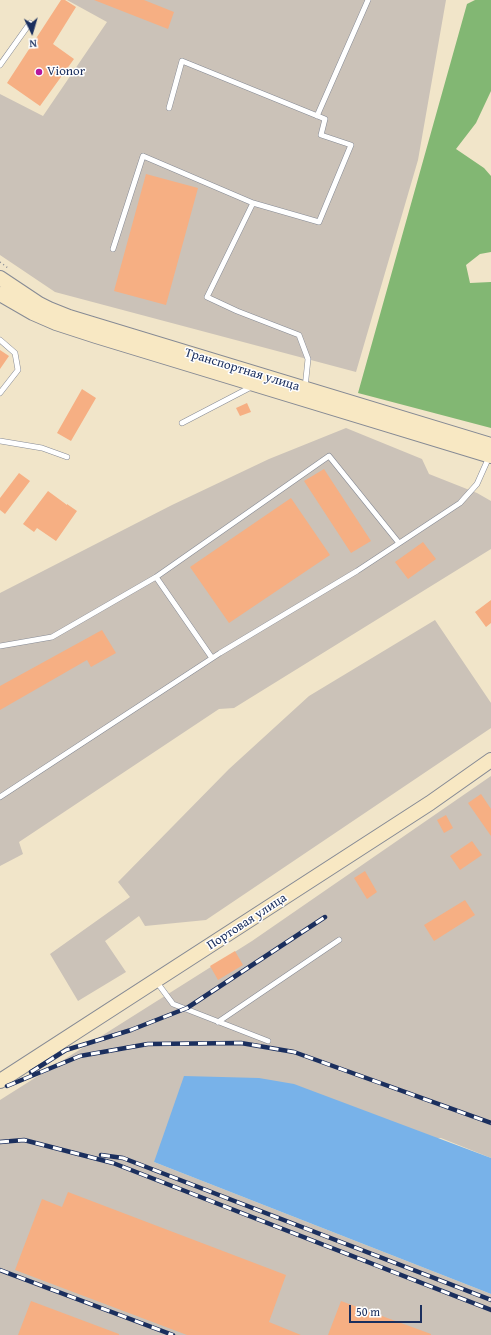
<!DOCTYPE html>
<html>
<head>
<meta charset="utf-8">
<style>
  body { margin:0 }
  #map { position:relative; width:491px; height:1335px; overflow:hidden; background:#f1e5c9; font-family:"Gentium Book Plus",serif }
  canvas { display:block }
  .north { position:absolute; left:12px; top:12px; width:40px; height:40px; -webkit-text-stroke:3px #fff; paint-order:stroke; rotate:175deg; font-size:11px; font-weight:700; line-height:16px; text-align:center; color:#1b2f5e }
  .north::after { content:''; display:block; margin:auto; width:14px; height:18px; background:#1b2f5e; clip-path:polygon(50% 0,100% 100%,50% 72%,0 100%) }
  .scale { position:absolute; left:349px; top:1305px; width:73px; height:18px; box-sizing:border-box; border:2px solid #1b2f5e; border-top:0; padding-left:5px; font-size:12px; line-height:14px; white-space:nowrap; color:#1b2f5e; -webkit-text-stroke:3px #fff; paint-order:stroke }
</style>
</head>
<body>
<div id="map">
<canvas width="491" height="1335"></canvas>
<div class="north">N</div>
<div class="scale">50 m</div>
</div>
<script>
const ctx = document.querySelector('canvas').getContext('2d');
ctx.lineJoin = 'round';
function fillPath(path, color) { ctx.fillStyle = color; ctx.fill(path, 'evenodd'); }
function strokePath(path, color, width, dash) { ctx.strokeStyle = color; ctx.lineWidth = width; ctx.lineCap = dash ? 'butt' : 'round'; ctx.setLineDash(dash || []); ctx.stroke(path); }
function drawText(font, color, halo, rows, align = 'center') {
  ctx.font = font + ' "Gentium Book Plus",serif'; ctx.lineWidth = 3; ctx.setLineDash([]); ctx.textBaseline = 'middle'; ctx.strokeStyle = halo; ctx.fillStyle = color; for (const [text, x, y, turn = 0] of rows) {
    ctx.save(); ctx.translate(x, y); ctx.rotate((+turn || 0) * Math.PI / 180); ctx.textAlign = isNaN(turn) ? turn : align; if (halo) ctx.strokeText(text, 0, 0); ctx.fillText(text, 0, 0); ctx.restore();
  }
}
fillPath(new Path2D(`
  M67 0H446L418 160 356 372 55 292 0 255V94L43 116 107 22Z
  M346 428 422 459 429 474 477 493 491 501V549L234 708 219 709 19 842 23 854 0 866V593L172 505 269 459Z
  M435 620 491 703V728L206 920 145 926 139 916 105 941 126 972 78 1001 50 954 130 897 118 882 229 769 309 696Z
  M491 776V1158L441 1138 154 1162 491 1294V1335H0V1100L252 941Z`), '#cbc2b8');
fillPath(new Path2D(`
  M475 0H491V91L476 123 456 149 484 168 491 176V252L480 254 466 265 470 283 491 282V428L358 393 467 4Z`), '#82b773');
fillPath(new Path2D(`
  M184 1076 259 1078 294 1084 491 1158V1294L154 1162Z`), '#78b2e9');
fillPath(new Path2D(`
  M61 0H65L76 7 53 44 74 59 40 106 7 83Z
  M94 0H144L174 12 168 29Z
  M146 174 198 188 166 305 114 291Z
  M0 350 9 356 0 369Z
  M82 389 96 398 71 441 57 433Z
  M247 403 251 412 240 416 236 408Z
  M324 469 371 541 351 553 304 481Z
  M19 473 30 481 5 514 0 510V498Z
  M48 491 67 505V504L77 511 56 541 37 528 34 532 23 524Z
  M291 498 330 555 229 623 190 567Z
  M423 542 436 559 408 579 395 562Z
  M491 600V623L486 627 475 612Z
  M102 630 116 653 91 667 87 660 0 710V686Z
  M481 794 491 809V836L468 803Z
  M446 815 453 828 444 833 437 820Z
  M472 841 482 855 460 870 450 856Z
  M365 871 377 892 367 899 354 878Z
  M465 900 475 915 434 941 424 925Z
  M235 951 243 965 218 980 210 966Z
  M68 1192 286 1275 269 1322 301 1335H187L15 1270 42 1199 62 1207Z
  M31 1301 119 1334V1335H18Z
  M341 1301 431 1334V1335H328Z`), '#f6af83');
const lane = new Path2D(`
  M0 65 30 23
  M169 108 182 61 325 119 321 135 351 145 319 222 253 203 207 297 237 311 299 335 308 359 305 388
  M317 116 368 0
  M113 249 143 156 253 203
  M0 340 15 353 18 370 0 393
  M182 423 253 386
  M0 441 42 448 67 457
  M156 577 329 456 399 543
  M0 646 52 637 156 577 212 658
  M0 797 220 653 357 571 460 503 477 484 489 457
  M156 981 173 1004 268 1041
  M218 1022 339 940`);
const secondary = new Path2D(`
  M0 278 39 304 49 309 69 317 491 445
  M0 294 33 313 56 323 96 336 491 456
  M0 1081 430 803 491 760`);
strokePath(lane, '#868a94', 6);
strokePath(secondary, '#868a94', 16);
strokePath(new Path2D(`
  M0 262 8 268`), '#868a94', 1.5, [1, 3]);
strokePath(lane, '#fff', 5);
strokePath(secondary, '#f8e8c3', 14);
const rail = new Path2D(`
  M31 1072 66 1050 131 1030 187 1008 325 917
  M7 1086 80 1056 148 1044 241 1043 294 1052 491 1123
  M0 1142 24 1140 113 1163 491 1310
  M101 1155 123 1158 491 1300
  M0 1270 173 1335`);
strokePath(rail, '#1b2f5e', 4.5);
strokePath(rail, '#fff', 3, [9]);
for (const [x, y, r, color] of [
  [39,72,4,"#b5179e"]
]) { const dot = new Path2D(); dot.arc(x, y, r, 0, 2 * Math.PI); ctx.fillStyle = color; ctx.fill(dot); strokePath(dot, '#fff', 1.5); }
drawText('13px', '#1b2f5e', '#fff', [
  ["Vionor",47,72]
], 'left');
drawText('13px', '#1b2f5e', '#fff', [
  ["Транспортная улица",242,370,17],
  ["Портовая улица",247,922,-33]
]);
</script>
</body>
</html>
